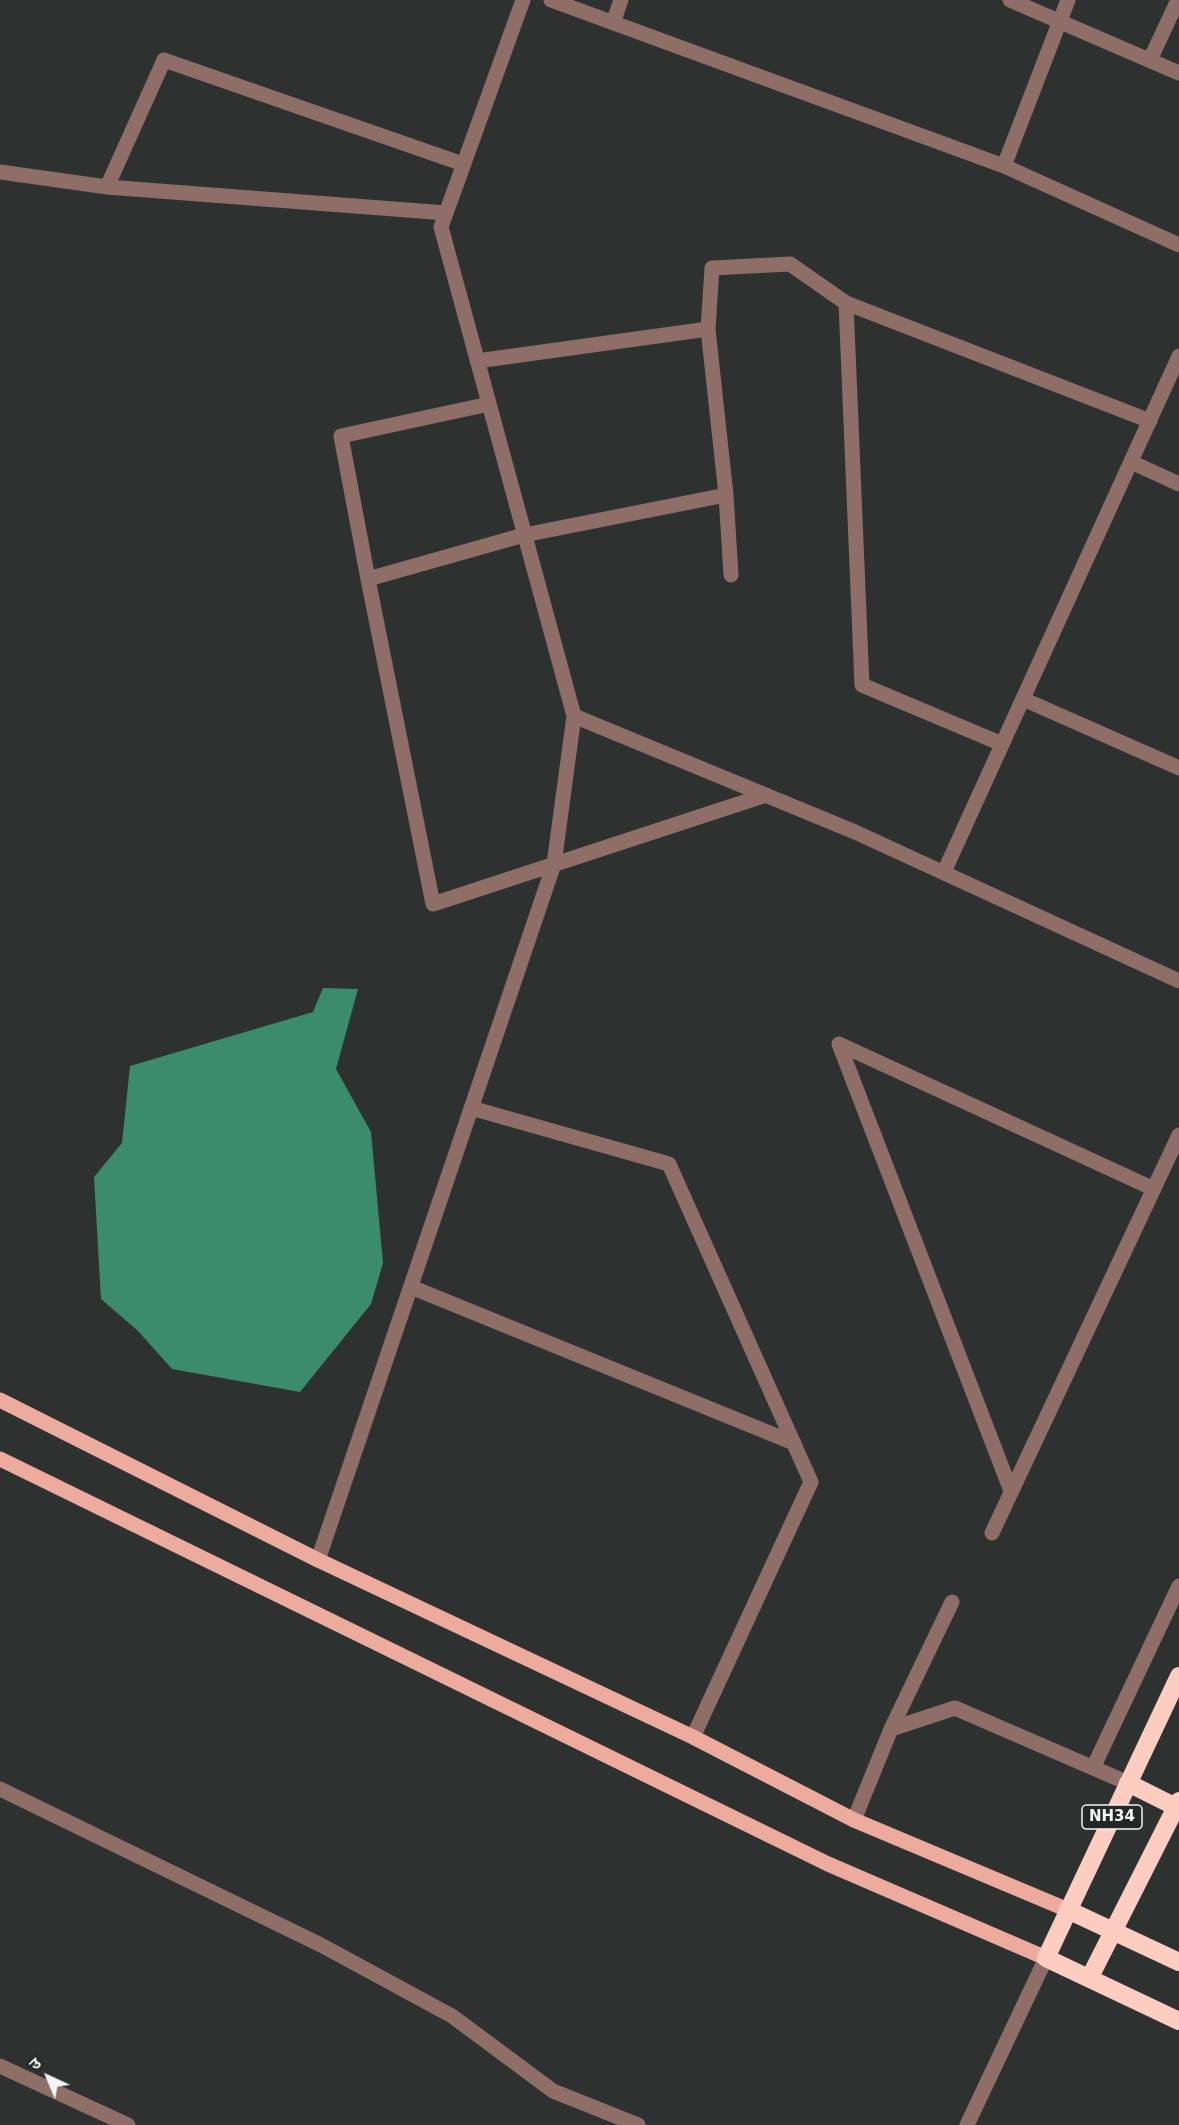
<!DOCTYPE html>
<html>
<head>
<meta charset="utf-8">
<style>
  body { margin:0 }
  #map { position:relative; width:1179px; height:2125px; overflow:hidden; background:#2d312f; font-family:"DejaVu Sans","Noto Sans Devanagari",sans-serif }
  canvas { display:block }
  .north { position:absolute; left:18px; top:2047px; width:60px; height:60px; -webkit-text-stroke:4px #242725; paint-order:stroke; rotate:316deg; font-size:16px; font-weight:700; line-height:24px; text-align:center; color:#f3f5f4 }
  .north::after { content:''; display:block; margin:auto; width:21px; height:27px; background:#f3f5f4; clip-path:polygon(50% 0,100% 100%,50% 72%,0 100%) }
</style>
</head>
<body>
<div id="map">
<canvas width="1179" height="2125"></canvas>
<div class="north">उ</div>
</div>
<script>
const ctx = document.querySelector('canvas').getContext('2d');
ctx.lineJoin = 'round';
function fillPath(path, color) { ctx.fillStyle = color; ctx.fill(path, 'evenodd'); }
function strokePath(path, color, width, dash) { ctx.strokeStyle = color; ctx.lineWidth = width; ctx.lineCap = dash ? 'butt' : 'round'; ctx.setLineDash(dash || []); ctx.stroke(path); }
function drawText(font, color, halo, rows, align = 'center') {
  ctx.font = font + ' "DejaVu Sans",sans-serif'; ctx.lineWidth = 4.5; ctx.setLineDash([]); ctx.textBaseline = 'middle'; ctx.strokeStyle = halo; ctx.fillStyle = color; for (const [text, x, y, turn = 0] of rows) {
    ctx.save(); ctx.translate(x, y); ctx.rotate((+turn || 0) * Math.PI / 180); ctx.textAlign = isNaN(turn) ? turn : align; if (halo) ctx.strokeText(text, 0, 0); ctx.fillText(text, 0, 0); ctx.restore();
  }
}
fillPath(new Path2D(`
  M323 988 358 989 336 1069 371 1132 383 1263 371 1304 300 1392 172 1369 138 1331 101 1299 94 1177 122 1143 130 1066 313 1012Z`), '#3a8c6c');
strokePath(new Path2D(`
  M523 0 441 227 574 716 855 832 1179 981
  M551 0 1004 166 1179 245
  M1010 0 1179 73
  M613 23 621 0
  M1150 60 1178 0
  M1004 166 1068 0
  M0 172 107 187
  M446 213 107 187 164 60 463 164
  M708 329 712 268 790 264 846 303
  M477 361 708 329 726 495 524 535 368 579 341 436 489 404
  M1131 462 1179 484
  M726 495 731 575
  M368 579 433 904 766 795
  M1023 699 1179 768
  M1002 744 862 685 846 303 1150 421
  M944 872 1179 356
  M471 1108 669 1164 811 1482 693 1737
  M411 1287 794 1443
  M1011 1491 839 1044 1154 1189
  M992 1533 1179 1135
  M318 1560 554 864 574 716
  M891 1729 955 1708 1128 1783
  M1093 1768 1179 1586
  M0 1789 321 1945 452 2016 553 2091 638 2125
  M854 1820 891 1729 952 1602
  M0 2066 128 2125
  M967 2125 1046 1958`), '#8e6e67', 15);
strokePath(new Path2D(`
  M0 1400 318 1560 693 1737 854 1820 1068 1910
  M0 1459 828 1864 1046 1958`), '#edab9d', 15);
strokePath(new Path2D(`
  M1179 1676 1046 1958 1179 2021
  M1128 1783 1176 1807
  M1068 1910 1179 1962
  M1090 1977 1179 1801`), '#fdcdc2', 18);
for (const [x, y, w] of [
  [1112,1817,60]
]) { const box = new Path2D(); box.roundRect(x - w / 2, y - 12, w, 24, 4.5); ctx.fillStyle = '#242725'; ctx.fill(box); strokePath(box, '#f3f5f4', 1.5); }
drawText('bold 15px', '#f3f5f4', null, [
  ["NH34",1112,1817]
]);
</script>
</body>
</html>
